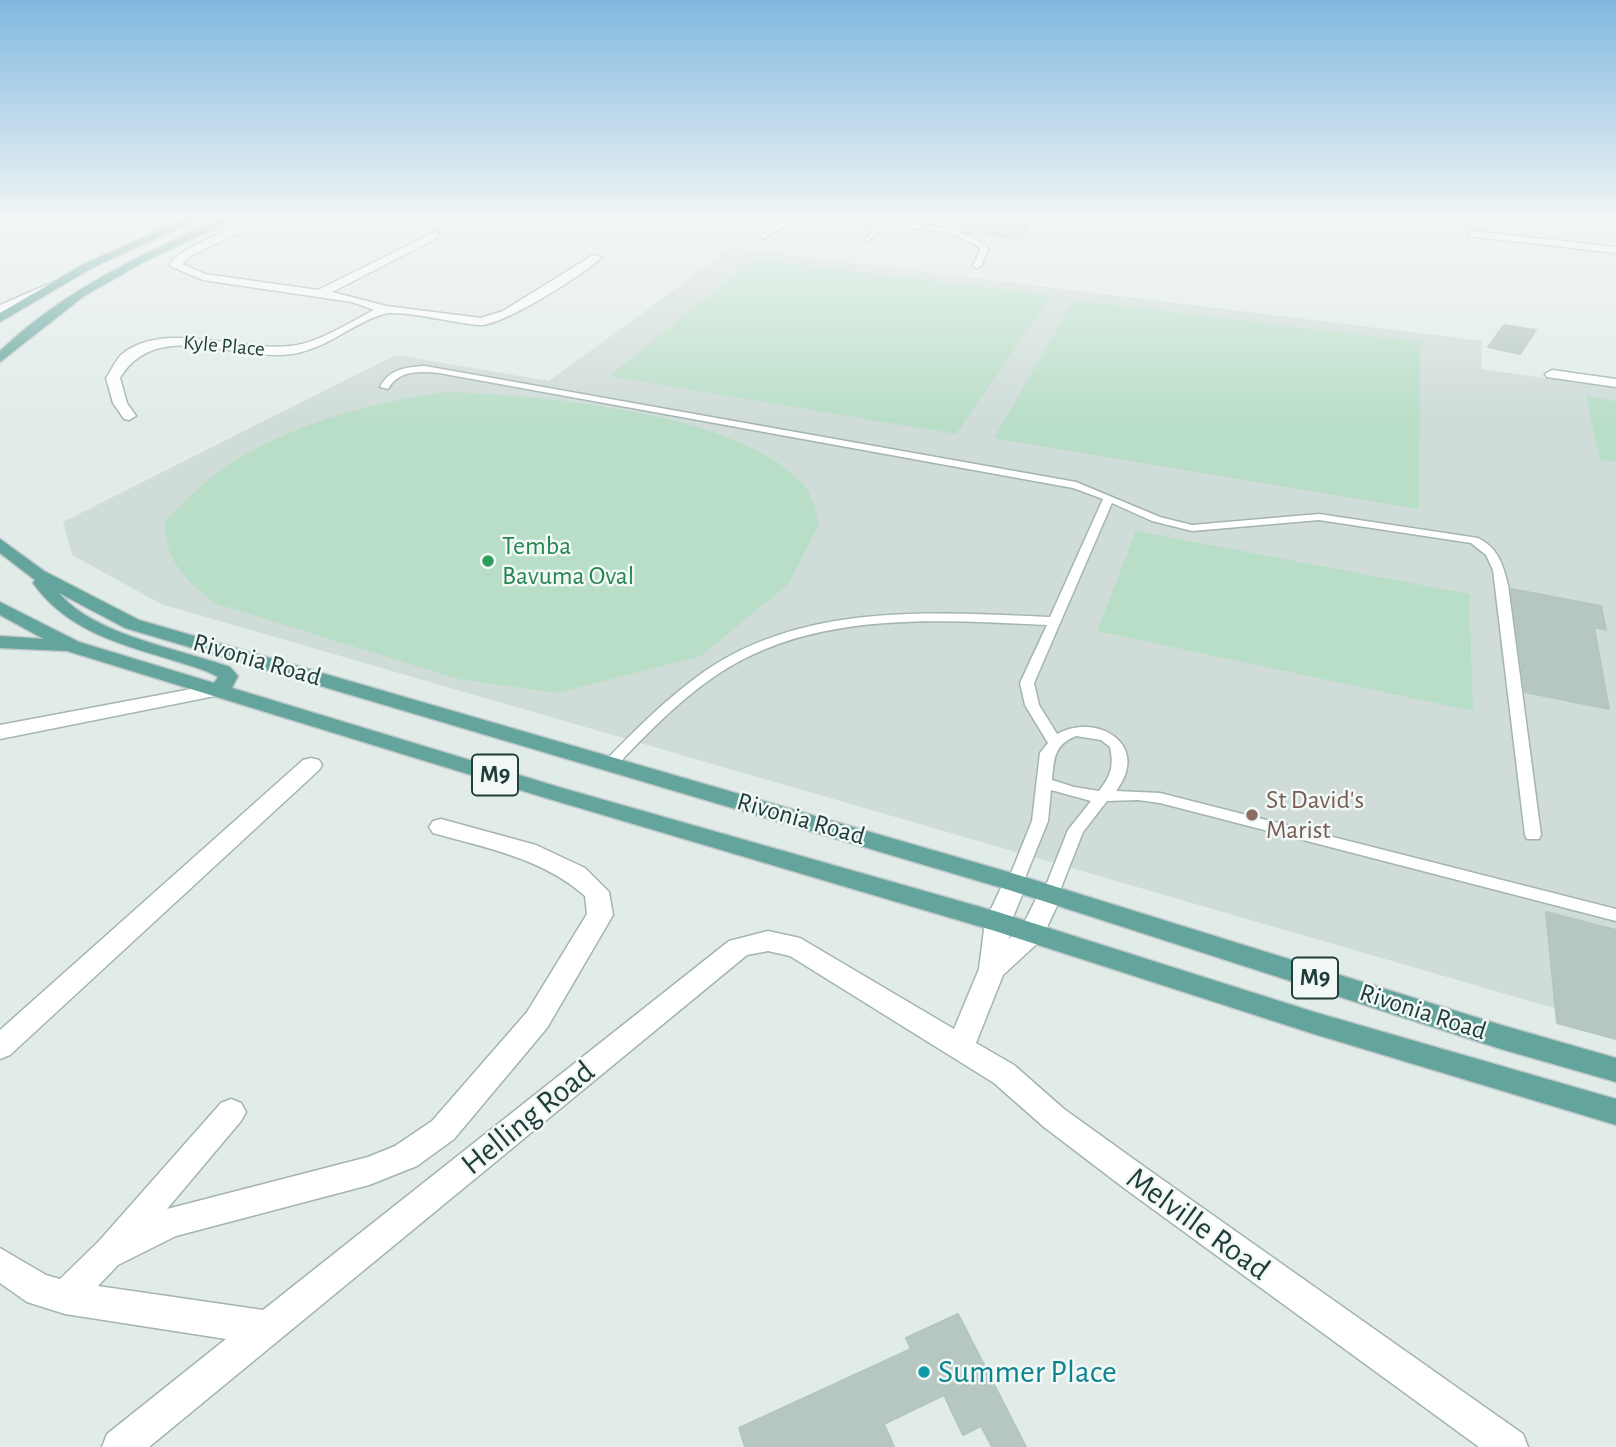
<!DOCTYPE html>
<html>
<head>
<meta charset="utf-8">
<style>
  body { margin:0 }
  canvas { display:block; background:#e1ece9 }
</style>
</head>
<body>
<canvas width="1616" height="1447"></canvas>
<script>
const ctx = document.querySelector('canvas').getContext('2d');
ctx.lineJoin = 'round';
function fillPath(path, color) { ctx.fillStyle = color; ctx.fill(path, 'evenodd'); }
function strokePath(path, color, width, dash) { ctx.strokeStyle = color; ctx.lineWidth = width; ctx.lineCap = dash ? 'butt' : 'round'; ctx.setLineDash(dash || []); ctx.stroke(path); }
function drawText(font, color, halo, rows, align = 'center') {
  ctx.font = font + ' "Alegreya Sans",sans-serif'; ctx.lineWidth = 5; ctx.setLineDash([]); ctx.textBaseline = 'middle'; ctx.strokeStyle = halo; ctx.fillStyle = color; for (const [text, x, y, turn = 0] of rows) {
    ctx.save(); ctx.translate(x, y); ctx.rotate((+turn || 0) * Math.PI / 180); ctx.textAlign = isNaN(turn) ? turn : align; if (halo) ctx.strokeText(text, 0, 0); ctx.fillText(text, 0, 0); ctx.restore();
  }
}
fillPath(new Path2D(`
  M732 248 1482 341 1481 369 1616 388V1026L161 604 72 555 63 522 396 355 549 381Z`), '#cfdcd8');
fillPath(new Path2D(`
  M755 259 1051 295 956 434 609 376Z
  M1074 300 1420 342 1419 509 994 438Z
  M446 392C540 395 739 412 803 484 812 493 815 512 819 524L788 584 701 656 557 693 458 679 214 603C186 580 162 558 166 521 187 501 207 477 231 463 294 423 374 402 446 392Z
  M1586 396 1616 401V462L1600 460Z
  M1136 531 1469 594 1473 711 1097 631Z`), '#b9dec8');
const building = new Path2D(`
  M961 217H1033L1021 239 968 233 960 229Z
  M1504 325 1536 330 1520 354 1488 347Z
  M1511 589 1601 606 1606 630 1594 627 1609 709 1525 692Z
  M1546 912 1616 930V1039L1557 1023Z
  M958 1314 1026 1447H992L981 1426 963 1435 944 1395 884 1424 894 1447H745L739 1428 911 1349 906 1338Z`);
fillPath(building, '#b6c7c2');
strokePath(building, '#b3c6c1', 2);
const lane = new Path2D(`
  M790 217H798L765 238 759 237Z
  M820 217H843L951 228 985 244 988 250 981 266 977 268 973 266 980 250 979 247 949 232 886 225 867 242 865 239 879 225Z
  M425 366 1076 482 1160 517 1192 525 1319 514 1478 538C1498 548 1503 564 1508 585L1541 835 1539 839H1527L1525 835 1493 570 1486 555 1471 543 1319 520 1192 531 1152 521 1112 503 1034 683 1039 705 1057 734C1096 712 1152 744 1116 791L1160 793 1616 909V921L1160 803 1138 800 1107 801 1083 832 1059 893 1057 897 1051 899 1045 897 1043 893 1068 830 1091 801 1051 790 1048 821 1023 883 1021 887H1009L1007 883 1032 821 1040 753 1048 743 1025 705 1020 683 1047 625C935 620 812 610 715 676 677 702 647 734 616 766H606L604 763 606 760C637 728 668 697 705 671 805 602 934 612 1050 617L1103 499 1073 488 439 373C419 371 399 370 388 389L380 387C389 369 406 367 425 366ZM1076 736 1101 740 1110 747C1114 766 1111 776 1099 791L1074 787 1052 780C1054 758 1054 745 1076 736Z`);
const street = new Path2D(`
  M260 217H274L192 255 182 264 205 274 318 290 435 232 439 233V237L332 292 386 306 481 318 503 311 593 255 602 257C585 274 501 327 479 325 458 324 400 309 384 314 352 323 329 348 292 354 236 362 156 317 120 378L127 403 136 416 129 420 124 419 113 403 106 378C111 371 115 361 121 355 162 319 241 352 290 346 319 343 348 323 374 310L352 302 203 280 170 266C173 249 243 225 260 217Z
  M842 217H853L845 223 840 220Z
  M1472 231 1616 247V253L1468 236V232Z
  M49 284 53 285V289L0 313V305Z
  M1552 370 1616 379V387L1547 377 1545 374Z
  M218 684 225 686 228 690 225 694 0 739V725Z
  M311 758 319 760 322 765 319 770 10 1055 0 1059V1030L303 760Z
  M441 819 536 845 585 868 609 892 613 915 547 1028 454 1139 417 1166 369 1185 176 1236 118 1265 98 1286 263 1310 729 941 768 931 800 938 954 1029 979 969 985 922 1006 877 1015 874 1024 877 1027 883 1011 922 1009 939 1022 927 1042 887 1051 884 1060 887 1063 893 1041 940 1003 975 976 1043 1014 1065 1064 1109 1146 1168 1523 1434 1528 1447H1479L1124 1188 1044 1127 994 1083 790 956 768 951 747 955 149 1447H102L107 1434 226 1339 65 1314 27 1302 0 1283V1248L46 1275 60 1279 99 1241 221 1103 231 1099 241 1103 246 1112 241 1121 167 1209 368 1157 395 1146 432 1121 527 1012 587 914 585 896C542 858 486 848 433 833L429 827 433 821Z`);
const primary = new Path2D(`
  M189 217H203L92 268 0 322V313L84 264Z
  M225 217H239L144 262 84 296 0 362V351C65 289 144 253 225 217Z
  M0 539 44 571 139 620 1015 874 1501 1025 1616 1058V1082L1501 1049 1009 890 125 628 59 593C94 635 180 649 230 667L238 676 232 688 562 788 998 912 1314 1012 1616 1099V1125L1314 1034 995 931 546 798 67 651 0 648V636L44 639 0 615V602L79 642 214 683 218 677C205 669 187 665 172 660 119 644 66 630 33 583L35 580 0 553Z`);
strokePath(lane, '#a3b4b1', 3);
strokePath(street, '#a3b4b1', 3);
strokePath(primary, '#c1c9c8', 3);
fillPath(lane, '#fff');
fillPath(street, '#fff');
fillPath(primary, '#63a49c');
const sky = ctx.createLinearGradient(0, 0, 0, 420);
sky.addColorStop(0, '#81b8e0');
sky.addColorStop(0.52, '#f2f6f5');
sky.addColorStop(1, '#f2f6f500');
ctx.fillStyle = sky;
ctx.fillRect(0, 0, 1616, 420);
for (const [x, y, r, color] of [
  [488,561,7,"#2e9e5b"],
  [1252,815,7,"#8d6e63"],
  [924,1372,7,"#0f9aa8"]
]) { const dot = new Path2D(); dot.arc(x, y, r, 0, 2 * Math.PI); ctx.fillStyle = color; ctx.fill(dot); strokePath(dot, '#f1f8f6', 2.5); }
drawText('21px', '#203d39', '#f1f8f6', [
  ["Kyle Place",224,346,5]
]);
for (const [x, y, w] of [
  [495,775,46],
  [1315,978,46]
]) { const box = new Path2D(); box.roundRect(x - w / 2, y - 20.5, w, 41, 5); ctx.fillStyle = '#f1f8f6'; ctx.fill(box); strokePath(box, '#203d39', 2); }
drawText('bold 24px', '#203d39', null, [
  ["M9",495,775],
  ["M9",1315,978]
]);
drawText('26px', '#27864d', '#f1f8f6', [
  ["Temba",502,546],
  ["Bavuma Oval",502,576]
], 'left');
drawText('26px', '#203d39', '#f1f8f6', [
  ["Rivonia Road",257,660,16],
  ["Rivonia Road",801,819,16],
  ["Rivonia Road",1423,1012,18]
]);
drawText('26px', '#785e54', '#f1f8f6', [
  ["St David's",1266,800],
  ["Marist",1266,830]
], 'left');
drawText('32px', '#203d39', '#f1f8f6', [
  ["Helling Road",528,1118,-39],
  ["Melville Road",1198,1224,36]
]);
drawText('32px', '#0d838f', '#f1f8f6', [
  ["Summer Place",938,1372]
], 'left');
</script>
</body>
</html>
